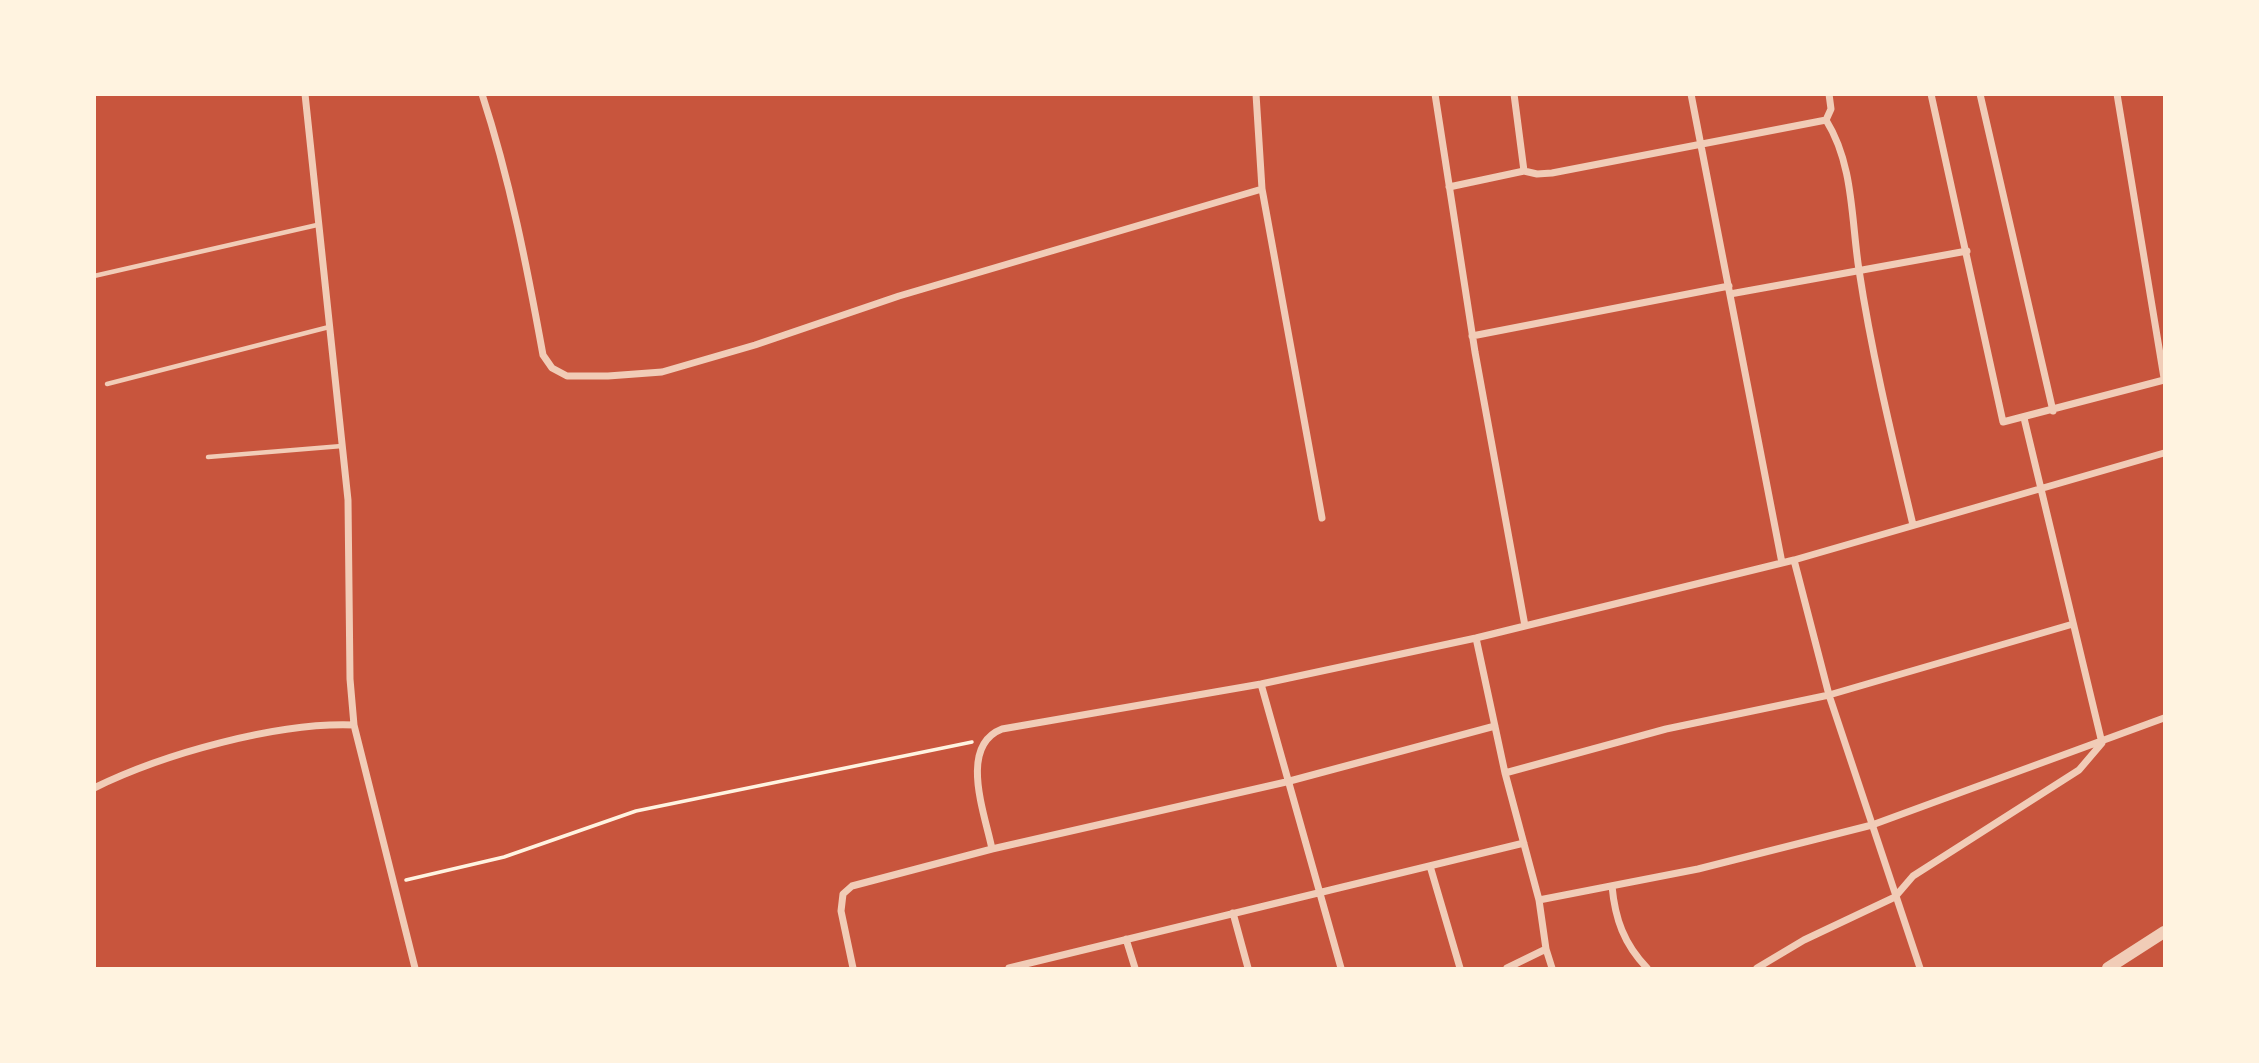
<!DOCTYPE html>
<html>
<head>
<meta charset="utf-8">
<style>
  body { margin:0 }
  #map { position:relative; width:2259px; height:1063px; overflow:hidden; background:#c8553d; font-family:Raleway,sans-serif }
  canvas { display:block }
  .frame { position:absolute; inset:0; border:96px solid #fff3e0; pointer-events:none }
</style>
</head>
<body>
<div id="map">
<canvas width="2259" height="1063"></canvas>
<div class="frame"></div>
</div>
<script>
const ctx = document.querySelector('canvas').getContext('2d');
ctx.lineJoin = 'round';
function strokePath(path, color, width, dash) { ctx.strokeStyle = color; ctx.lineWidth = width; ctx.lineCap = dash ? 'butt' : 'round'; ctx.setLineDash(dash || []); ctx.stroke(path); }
strokePath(new Path2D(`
  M406 880 504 857 636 811 972 742`), '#fff3e0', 3.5);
strokePath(new Path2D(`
  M94 276 317 225
  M107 384 329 327
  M208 457 342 446`), '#f1ccb7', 4.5);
strokePath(new Path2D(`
  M482 94C510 180 527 267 543 355L552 368 567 376H608L662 372 755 345 899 296 1262 189
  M1256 94 1262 189 1322 518
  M1435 94 1475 352 1525 626
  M1514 94 1524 171
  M1691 94 1782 563
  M1931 94 2003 422 2164 380
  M1980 94 2053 411
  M2117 94 2164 378
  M1826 120C1854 165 1851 219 1859 270 1872 356 1893 441 1913 525
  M1449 187 1524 171 1537 174 1552 173 1826 120 1831 109 1829 94
  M1730 294 1967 251
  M1472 336 1729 286
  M1794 560 2164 453
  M1476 638 1505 773 1539 900 1546 949 1507 968
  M1261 684 1341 968
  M354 725 415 968
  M1505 773 1666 729 1829 695 2073 624
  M94 788C163 754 277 722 354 725L350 679 348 500 305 94
  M992 849C985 814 958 746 1002 729L1261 684 1476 638 1794 560 1829 695 1920 968
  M1430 866 1460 968
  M1612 886C1615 919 1624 944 1647 968
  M1539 900 1698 869 1872 825 2164 718
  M1233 913 1248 968
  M1126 939 1135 968
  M1546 949 1552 968
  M853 968 841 911 843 894 852 886 992 849 1286 782 1495 726
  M1009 968 1524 843
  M1757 968 1804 940 1895 897 1913 876 2079 770 2102 743 2024 418`), '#f1ccb7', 7);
strokePath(new Path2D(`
  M2108 968 2164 932`), '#f1ccb7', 12);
</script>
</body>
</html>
